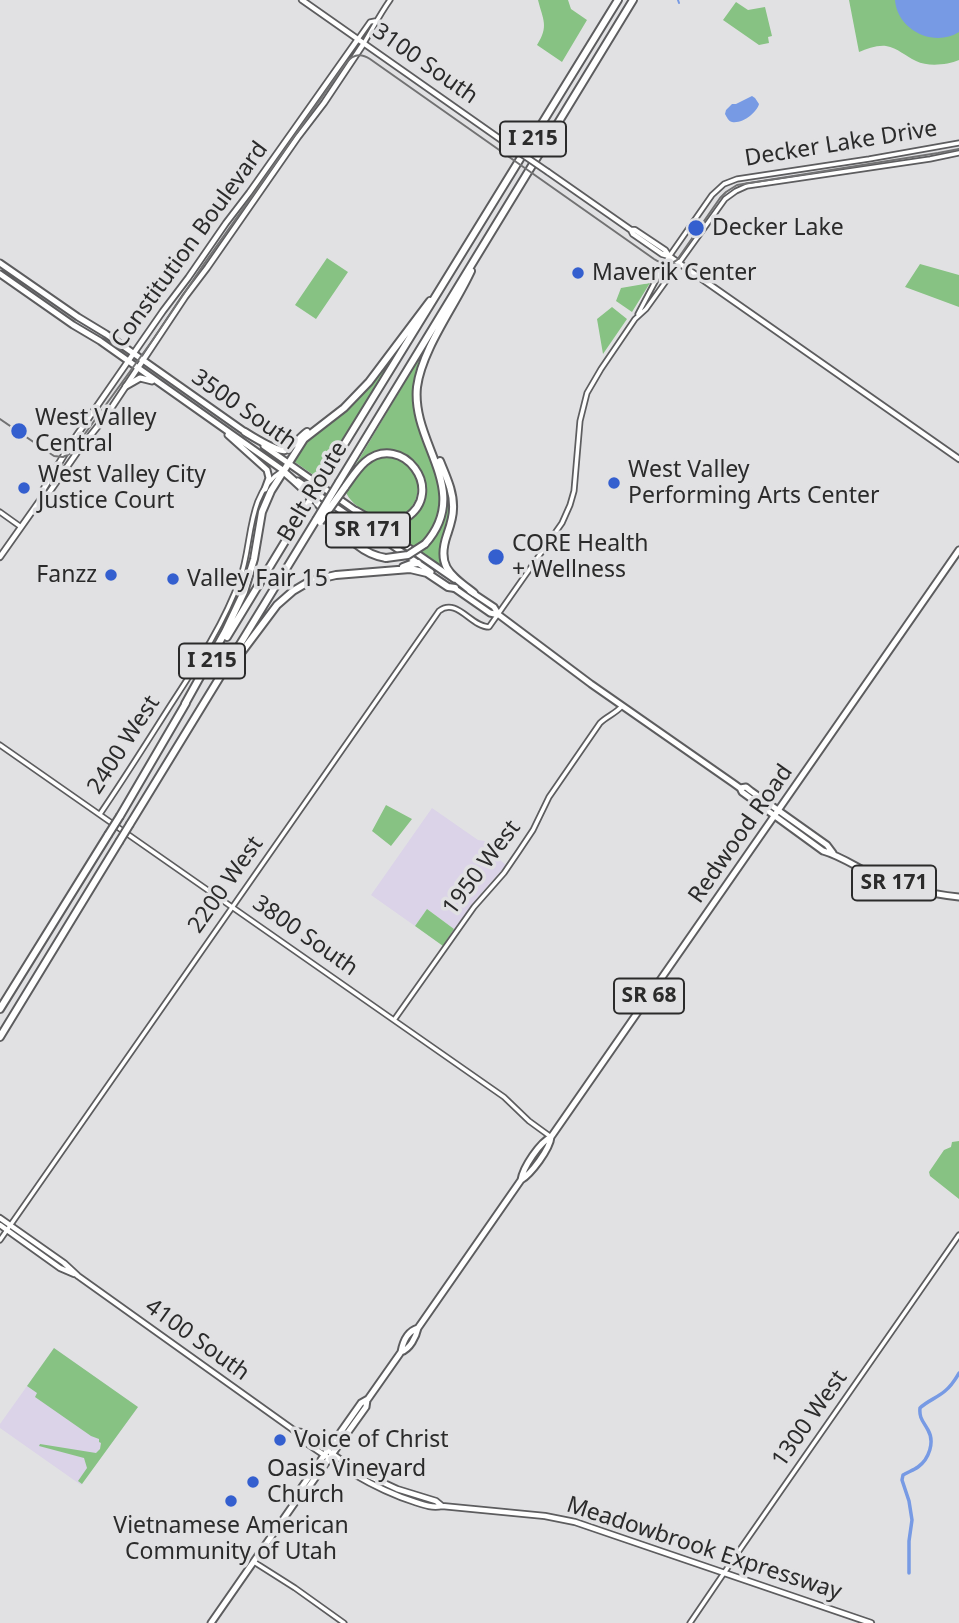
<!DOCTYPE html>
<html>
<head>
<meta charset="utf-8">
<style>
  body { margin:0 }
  canvas { display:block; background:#e1e1e3 }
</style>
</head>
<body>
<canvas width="959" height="1623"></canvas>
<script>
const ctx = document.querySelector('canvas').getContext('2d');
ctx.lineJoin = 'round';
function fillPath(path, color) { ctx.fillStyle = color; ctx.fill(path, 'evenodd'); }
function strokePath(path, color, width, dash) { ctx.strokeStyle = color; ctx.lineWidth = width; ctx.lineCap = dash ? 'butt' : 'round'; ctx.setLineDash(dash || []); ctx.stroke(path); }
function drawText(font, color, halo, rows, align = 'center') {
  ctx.font = font + ' "Noto Sans",sans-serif'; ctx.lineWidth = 7; ctx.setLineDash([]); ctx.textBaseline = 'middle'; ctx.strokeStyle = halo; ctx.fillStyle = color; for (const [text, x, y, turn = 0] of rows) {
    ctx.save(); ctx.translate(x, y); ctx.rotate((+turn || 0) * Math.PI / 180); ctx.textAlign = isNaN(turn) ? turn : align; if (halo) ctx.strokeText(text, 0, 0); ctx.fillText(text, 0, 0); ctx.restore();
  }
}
fillPath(new Path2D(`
  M432 808 478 840 485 841V847L506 865 477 898 454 929 427 909 415 926 371 895Z
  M54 1348 138 1407 81 1485 0 1428V1424Z`), '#dbd3e8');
fillPath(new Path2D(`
  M538 0H568L571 9 587 20 562 62 537 45C549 26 543 20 538 0Z
  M849 0H959V60C947 65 928 67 916 61 905 56 898 48 886 46 877 45 867 49 859 52Z
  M736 2 748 10 765 7 772 36 768 37 769 43 759 45 723 20Z
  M327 258 348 272 316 319 295 305Z
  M920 264 959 275V307L905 287Z
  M650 283 632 312 616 301 621 288Z
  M612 307 627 319 603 354 597 319Z
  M420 357C414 378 411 387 414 410 419 437 435 460 440 486 443 502 437 525 427 537 424 541 418 544 414 548L382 525 412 516C416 509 422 500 424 492 428 467 402 445 378 452 369 454 362 460 355 466Z
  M383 368 385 370 322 473 312 474 292 460 308 436 352 403Z
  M390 456C443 474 411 540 367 513 358 507 349 501 345 490L362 467 372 458Z
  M442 474C445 482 450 492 451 500 454 521 439 542 441 566L420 552C448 527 442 507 442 474Z
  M386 805 412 819 391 846 372 831Z
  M427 909 454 929 443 946 415 926Z
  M959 1141V1199L930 1176 929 1172 944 1150 951 1147 952 1142Z
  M54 1348 138 1407 82 1484 78 1481 87 1468 84 1458 39 1446 40 1444 96 1453 100 1449 101 1443 99 1442V1439L91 1436 35 1397 37 1393 27 1386Z`), '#87c283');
fillPath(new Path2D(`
  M895 0H959V32C934 48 897 30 895 0Z
  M752 96 755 98 759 104C757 112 743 124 732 122 728 121 727 117 725 114L726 110 732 104H736Z`), '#779ae4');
strokePath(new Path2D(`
  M678 0 679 3`), '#779ae4', 2);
strokePath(new Path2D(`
  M909 1573V1541L912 1520 909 1501 902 1480 903 1475C908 1472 914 1470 918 1467 929 1459 935 1442 928 1430 923 1421 919 1418 920 1408 927 1401 937 1398 945 1391 951 1386 955 1380 959 1373`), '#779ae4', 3.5);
const tertiary = new Path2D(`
  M358 39 370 22 375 21
  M364 43C373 28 380 14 390 0
  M638 314 666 261 712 195 724 184 737 179 869 159 959 143
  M0 512 21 527
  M0 745 504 1097 529 1121 551 1137
  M100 814C124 779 147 742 170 706 196 666 224 624 240 579 253 544 246 493 282 471
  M394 1020 474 907 504 873 519 851 533 830 549 797 600 723C607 716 615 714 622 706
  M0 1240 439 611C457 597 471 627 489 627L562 523 570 505 574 491 580 421 587 393 601 369 635 319 646 309 725 199 736 191 747 186 930 159 959 153
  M254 1562 295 1588 344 1623
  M690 1623 741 1548 959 1235`);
const secondary = new Path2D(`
  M302 0 510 146
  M548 172 631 230 633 234 636 236 662 254 669 256 959 459
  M631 230H635L665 250 669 256
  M43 496V490L70 445 163 311 188 278 226 223 249 193 358 39
  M0 557 43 496 48 494 78 451 106 416 185 297 207 268 298 137 324 103 364 43
  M0 1218 64 1263 78 1276 295 1431 302 1432 344 1462 371 1477 397 1489 436 1501 442 1506
  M0 1225 60 1268 74 1274
  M295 1431 298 1437C335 1463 371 1488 415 1502 424 1505 432 1508 442 1506L545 1516 575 1522 871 1623`);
const primary = new Path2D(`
  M0 263 78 317 106 334 248 434
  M0 274 73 325 100 341 284 471
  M126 386 140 378 152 381
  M228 435 267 470 269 478 265 489
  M264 446 359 513
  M298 481 431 572
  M370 521 454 579
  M454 588 490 613 499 615
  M470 591 494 607 499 615 591 684 733 783 740 788 742 792 823 851C841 856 856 867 873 875 900 887 930 894 959 897
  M740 788 746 787 751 791 827 845 833 853
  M521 1180C531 1174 550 1149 551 1137L959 550
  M401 1352C403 1341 408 1331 418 1328
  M298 1498 299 1491 361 1403 368 1399 401 1352C410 1349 416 1337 418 1328L521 1180C523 1167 540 1142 551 1137
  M211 1623 298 1498 303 1495 366 1407 367 1400`);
const motorway = new Path2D(`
  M245 432C253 437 277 452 285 450 293 447 300 437 307 432
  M440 461C446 476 454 492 453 509 453 518 450 526 447 535 436 567 451 575 474 593
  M283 471C297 483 310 495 323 509 342 529 357 554 386 558
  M326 474 618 0
  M339 482 633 0
  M345 487C351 479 357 469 365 462 402 431 447 491 406 518 399 523 389 525 381 523 372 521 364 515 356 511
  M425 544C473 490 411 444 417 387 422 349 455 306 471 271
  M403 567 411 564 418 563
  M227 637 306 507
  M226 673 277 605 293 591 310 581 336 575 410 569 427 573 448 587 455 588
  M185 704 225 632 244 592 254 559 262 512 271 491 304 439 344 408 369 382 430 301
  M120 816 186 703
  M130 824 316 520
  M0 1009 108 835
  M0 1037 119 842`);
strokePath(tertiary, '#5d5d5f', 7);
strokePath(secondary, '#5d5d5f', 8);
strokePath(primary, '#5d5d5f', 9);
strokePath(motorway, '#5d5d5f', 10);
strokePath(tertiary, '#fff', 3.5);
strokePath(secondary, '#fff', 4.5);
strokePath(primary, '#fff', 5);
strokePath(motorway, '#fff', 6);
strokePath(new Path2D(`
  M0 419 54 456 63 457 71 453 152 341 204 264 346 63C353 54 361 53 370 59L654 259C662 264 669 266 677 260L720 198 726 192 737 185 938 153 959 149`), '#727273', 2);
const secondaryBridge = new Path2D(`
  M510 146 548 172`);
const motorwayBridge = new Path2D(`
  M306 507 326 474
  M316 520 339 482
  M320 522 345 487
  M386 558 408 555 425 544
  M108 835 120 816
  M119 842 130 824`);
strokePath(secondaryBridge, '#5d5d5f', 8, []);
strokePath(motorwayBridge, '#5d5d5f', 10, []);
strokePath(secondaryBridge, '#fff', 4.5);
strokePath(motorwayBridge, '#fff', 6);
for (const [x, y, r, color] of [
  [696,228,9,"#345fcf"],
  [578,273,7,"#345fcf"],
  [19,431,9,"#345fcf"],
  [614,483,7,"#345fcf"],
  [24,488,7,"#345fcf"],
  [496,557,9,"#345fcf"],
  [111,575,7,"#345fcf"],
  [173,579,7,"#345fcf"],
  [280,1440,7,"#345fcf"],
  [253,1482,7,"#345fcf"],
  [231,1501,7,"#345fcf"]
]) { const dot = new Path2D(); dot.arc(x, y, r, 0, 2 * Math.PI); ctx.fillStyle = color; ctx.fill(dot); strokePath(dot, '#e1e1e3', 2.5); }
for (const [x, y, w] of [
  [533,139,66],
  [368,530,84],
  [212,661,66],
  [894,883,84],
  [649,996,70]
]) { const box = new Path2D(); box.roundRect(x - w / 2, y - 17.5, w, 35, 5); ctx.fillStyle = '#e1e1e3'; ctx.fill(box); strokePath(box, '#2b2b2b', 2); }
drawText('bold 21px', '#2b2b2b', null, [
  ["I 215",533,139],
  ["SR 171",368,530],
  ["I 215",212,661],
  ["SR 171",894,883],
  ["SR 68",649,996]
]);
drawText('23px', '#2b2b2b', '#e1e1e3', [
  ["3100 South",425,64,35],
  ["Decker Lake Drive",841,144,-9],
  ["Constitution Boulevard",190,245,-54],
  ["3500 South",244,410,35],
  ["Belt Route",313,492,-59],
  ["2400 West",124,745,-57],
  ["Redwood Road",741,834,-55],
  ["1950 West",482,868,-53],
  ["2200 West",226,885,-55],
  ["3800 South",305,936,35],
  ["4100 South",197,1340,36],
  ["1300 West",810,1419,-55],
  ["Meadowbrook Expressway",704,1549,18]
]);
drawText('23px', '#2b2b2b', '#e1e1e3', [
  ["Decker Lake",712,228],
  ["Maverik Center",592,273],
  ["West Valley",35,418],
  ["Central",35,444],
  ["West Valley",628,470],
  ["Performing Arts Center",628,496],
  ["West Valley City",38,475],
  ["Justice Court",38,501],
  ["CORE Health",512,544],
  ["+ Wellness",512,570],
  ["Fanzz",97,575,"right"],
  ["Valley Fair 15",187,579],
  ["Voice of Christ",294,1440],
  ["Oasis Vineyard",267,1469],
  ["Church",267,1495],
  ["Vietnamese American",231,1526,"center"],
  ["Community of Utah",231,1552,"center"]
], 'left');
</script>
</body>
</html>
